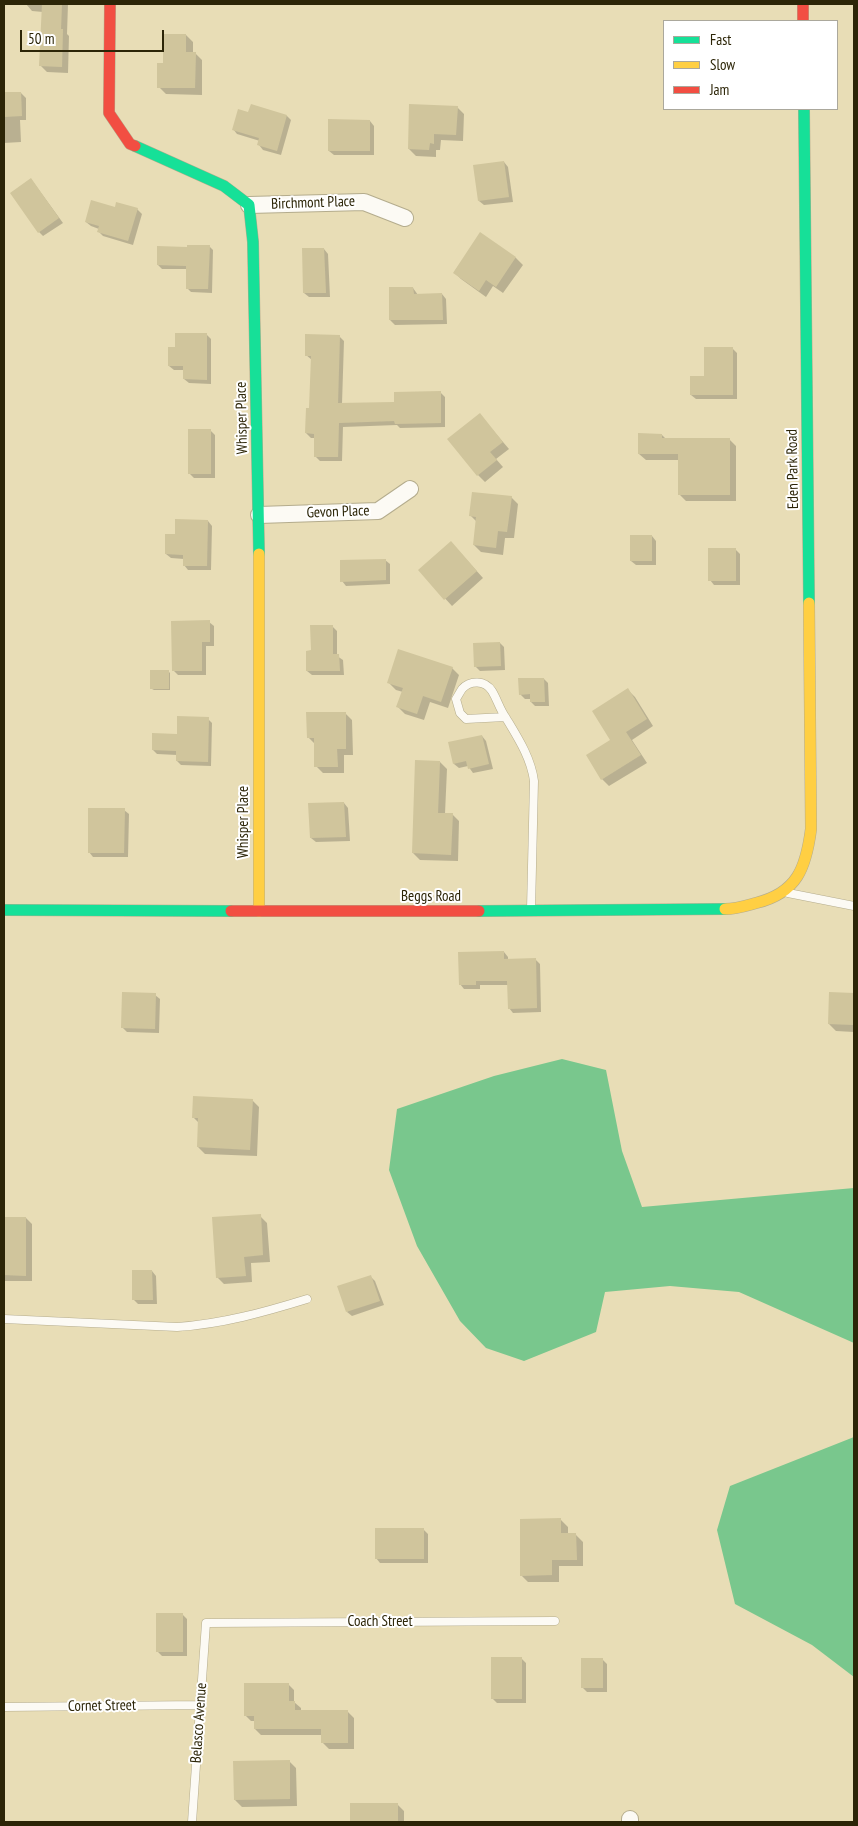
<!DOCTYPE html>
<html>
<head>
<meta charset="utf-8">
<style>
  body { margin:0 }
  #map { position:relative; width:858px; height:1826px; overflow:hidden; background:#e8ddb6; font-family:"PT Sans Narrow",sans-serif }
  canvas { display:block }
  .frame { position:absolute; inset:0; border:5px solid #2c2507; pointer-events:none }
  .legend { position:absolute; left:663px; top:20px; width:175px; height:90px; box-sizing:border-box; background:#fff; border:1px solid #aba89c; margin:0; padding:6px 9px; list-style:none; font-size:15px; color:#2c2507 }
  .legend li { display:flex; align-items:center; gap:10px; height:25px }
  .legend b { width:25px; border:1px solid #aba89c }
  .scale { position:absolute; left:20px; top:30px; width:144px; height:22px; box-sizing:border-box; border:2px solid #2c2507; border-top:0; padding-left:6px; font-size:15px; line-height:18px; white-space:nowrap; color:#2c2507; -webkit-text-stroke:4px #fff; paint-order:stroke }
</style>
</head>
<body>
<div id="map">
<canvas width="858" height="1826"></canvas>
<div class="frame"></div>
<ul class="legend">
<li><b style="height:6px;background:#16e098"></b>Fast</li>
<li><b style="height:6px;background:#ffcf43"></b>Slow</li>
<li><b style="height:6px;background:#f24e42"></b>Jam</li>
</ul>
<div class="scale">50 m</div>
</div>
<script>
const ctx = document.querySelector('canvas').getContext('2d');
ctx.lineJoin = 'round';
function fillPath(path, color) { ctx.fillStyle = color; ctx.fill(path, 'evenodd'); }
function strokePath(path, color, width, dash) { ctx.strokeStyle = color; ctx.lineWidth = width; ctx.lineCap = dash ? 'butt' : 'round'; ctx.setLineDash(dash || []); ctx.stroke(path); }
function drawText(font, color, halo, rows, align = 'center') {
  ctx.font = font + ' "PT Sans Narrow",sans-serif'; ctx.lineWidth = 4; ctx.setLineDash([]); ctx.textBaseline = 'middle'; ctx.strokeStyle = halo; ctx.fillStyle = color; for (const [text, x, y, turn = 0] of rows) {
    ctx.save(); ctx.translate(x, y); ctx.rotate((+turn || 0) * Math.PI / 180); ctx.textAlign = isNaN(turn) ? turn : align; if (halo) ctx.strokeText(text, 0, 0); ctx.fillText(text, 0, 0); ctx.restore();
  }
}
fillPath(new Path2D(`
  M562 1059 606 1070 622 1151 642 1207 854 1188V1343L739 1292 670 1286 605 1292 596 1332 524 1361 486 1348 460 1321 417 1246 389 1170 397 1109 494 1076Z
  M854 1437V1677L812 1645 735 1604 717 1530 730 1486Z`), '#79c78d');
fillPath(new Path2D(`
  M26 4H68L67 34 69 36 68 73 47 72 41 66 43 12 32 11Z
  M853 14H854V48L853 47Z
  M186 35 193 42V53H195L202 60V95L166 94 159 87Z
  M4 93H21L26 98V120H20L21 142 4 143Z
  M457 107 464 114 463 141 441 140 440 150H436V157L416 156 409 149Z
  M249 114 287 116 291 120 281 155 263 150 259 145 260 141 237 134 233 129Z
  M370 121 374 126V155H334L329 151Z
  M504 162 508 167 513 202 484 205 479 201Z
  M31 179 63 223 43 236 39 232Z
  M116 208 137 209 142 214 133 245 103 236 99 232V229L91 226 86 222Z
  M481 234 516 258 523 265 503 293 493 286 486 297 461 279 454 272Z
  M209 246 213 250 212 293 191 292 187 288 188 269H162L158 265 188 248Z
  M324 249 328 254 330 297H309L304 293Z
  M413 288 418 295 442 294 446 299 447 324 395 325 390 320Z
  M207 335 211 339V384L189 383 184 379V370H174L169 366 177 348Z
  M339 336 344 341 342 404 395 403 440 392 445 397V427L400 428 397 425 343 427 342 461H320L315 456V438H311L306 433 311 409 312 360 306 355Z
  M732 348 737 353V399H696L691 395Z
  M486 422 509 449 496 459 503 467 485 482 478 475Z
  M210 430 215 435V478H194L189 473Z
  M662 435 666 439H729L736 446V501H686L680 495V460H646L639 454Z
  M511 497 518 504 514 538H505L503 555 481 552 474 545 477 522 471 516Z
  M208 521 212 526 211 570H188L184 565V559L171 558 166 554 176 536Z
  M652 536 656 541V565H636L631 561Z
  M458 550 483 578 452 606 419 570Z
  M736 550 740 554V585H714L710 580Z
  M385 560 390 564V584L346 586 342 581Z
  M209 622 214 626V646H206V675H178L174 671Z
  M332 626 337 631V656L343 660 344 675H312L307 671 312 652Z
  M500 643 504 647 505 670 480 671 475 666Z
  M452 668 459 675 448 708 430 702 424 720 405 714 398 707 403 692 396 690 389 683Z
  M168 671 170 673V690H154L152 689Z
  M544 679 548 683 549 706H535L531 702V699H525L520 694Z
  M628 690 635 697 653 726 632 740 647 763 609 786 602 779 612 741Z
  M345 713 352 720 353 755H344V773H323L316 766 315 744 308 737Z
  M208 719 212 723 211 766 181 765 177 761V755L157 754 153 750Z
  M482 736 486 741 493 769 473 773 468 766 459 768 454 764 450 743Z
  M440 762 447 769 445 814H452L459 821 458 861 420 860 413 853Z
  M344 803 348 808 350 841 316 842 311 838Z
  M124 810 129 814 128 857H93L89 852Z
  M504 952 508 957V960L535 959 540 964 541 1012 513 1013 509 1008 508 985H480V989H464L460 984Z
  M830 993 854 994V1032L836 1031 829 1024Z
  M155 995 160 999 159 1033 127 1032 122 1027Z
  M252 1100 259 1107 257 1156 205 1154 198 1147 199 1123 193 1117Z
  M260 1216 267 1223 270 1262 251 1263 252 1282 224 1284 217 1277Z
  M4 1218H26L32 1224V1281H4Z
  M152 1271 156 1276 157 1304H138L134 1300Z
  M370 1276 375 1281 384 1305 352 1316 347 1312Z
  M561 1520 568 1527V1535H576L583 1542V1566H559V1582H528L521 1575Z
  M423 1529 428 1534V1563H380L376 1558Z
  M182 1614 187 1619V1656H162L158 1652Z
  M521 1658 526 1663V1703H497L492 1698Z
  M602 1659 607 1664V1692H587L583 1688Z
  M288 1684 294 1690V1702L301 1708V1712H348L354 1718V1749H329L322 1742V1735H261L255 1729V1721H251L245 1715Z
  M289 1761 296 1768 297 1806 242 1807 235 1800Z
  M351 1804H397L404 1811V1822H351Z`), '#0003');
fillPath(new Path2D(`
  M42 4H62L61 29H63L62 67 39 66Z
  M163 34H186V52H196L195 88H157V63H163Z
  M4 92H21L22 116 4 117Z
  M251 104 287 115 277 151 257 145 259 138 232 130 238 109 248 112Z
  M409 104 458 106 456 135 434 134V144L430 143 429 150 408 149Z
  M328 119 370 120V151H328Z
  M504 161 509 197 478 201 473 165Z
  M31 178 59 218 38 233 10 193Z
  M91 200 115 207 116 202 138 208 128 241 97 232 99 226 85 222Z
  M480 232 516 257 496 287 486 280 479 291 453 273Z
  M187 245H210L208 289H186V266L157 265V246L187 247Z
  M302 248H324L326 293H303Z
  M389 287H413L414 294 442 293 443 320H389Z
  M175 333H207V380L183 379V366H168V347H175Z
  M305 334 340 335 338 403 394 402V392L441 391V423L395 424 394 421 339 423 338 457H314V434L305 433 306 408H309L311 356H305Z
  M704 347H733V395H690V376H704Z
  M480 413 503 442 490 452 497 460 477 476 447 439Z
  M188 429H211V474H188Z
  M638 433 662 434V438H730V495H678V454H638Z
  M472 492 512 496 507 532 498 531 496 548 473 545 476 517 469 516Z
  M175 519 208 520 207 566H183V555L165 554V534H175Z
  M630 535H652V561H630Z
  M451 541 477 571 444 600 418 570Z
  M708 548H736V581H708Z
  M386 559V580L340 582V560Z
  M210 620V642H202V671H172L171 621Z
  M310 625H333V654H339L340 671H306V651L311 650Z
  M500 642 501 666 474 667 473 643Z
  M398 649 453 667 441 702 423 696 417 714 396 707 403 688 387 683Z
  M150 670H169V689H150Z
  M518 678H544L545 702H530V694L519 695Z
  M628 688 647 719 626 732 641 755 601 780 586 755 610 740 592 711Z
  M306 712H346V749H337L338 767H314V738H307Z
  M177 716 209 717 208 762 176 761V751L152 750V733L177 734Z
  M482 735 489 764 468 769 466 761 453 764 448 742Z
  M415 760 440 761 438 813H453L451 855 412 853Z
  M344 802 346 837 310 838 308 803Z
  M88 808H125L124 853H88Z
  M504 951V959L536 958 537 1008 508 1009 507 981H476V985H459L458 952Z
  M122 992 156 993 155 1029 121 1028Z
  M829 992 854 993V1025L828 1024Z
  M193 1096 253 1099 250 1150 197 1147 198 1118H192Z
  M261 1214 263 1255 244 1257 246 1276 216 1278 212 1217Z
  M4 1217H26V1276L4 1275Z
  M132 1270H152L153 1300H132Z
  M371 1275 380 1301 346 1312 337 1286Z
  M561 1518V1533H576L577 1560H552V1575L520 1576V1519Z
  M375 1528H424V1559H375Z
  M156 1613H183V1652H156Z
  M491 1657H522V1699H491Z
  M581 1658H603V1688H581Z
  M244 1683H289V1701H295V1710H348V1743H321V1729H254V1716H244Z
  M290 1760V1799L234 1800 233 1761Z
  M350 1803H398V1822H350Z`), '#d0c59c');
const lane = new Path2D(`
  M505 717 466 719 460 713 456 699C458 696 460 692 462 689 470 680 485 680 492 691 497 699 500 710 506 718 518 738 531 758 534 781L531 909
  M788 893 854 906
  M4 1319 177 1327C222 1324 265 1312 307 1299
  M4 1707 201 1705
  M192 1822 206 1623 555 1621`);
const street = new Path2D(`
  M249 205 364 202 405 218
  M259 515 378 511 410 489
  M630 1822V1819`);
const fast = new Path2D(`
  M804 109 809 603
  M135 146 224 186 249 205 253 242 259 554
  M4 910 231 911
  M479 911 725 909`);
const slow = new Path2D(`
  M259 554V911
  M725 909C736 909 745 906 756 903 797 893 806 868 811 829L809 603`);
const jam = new Path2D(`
  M110 4 109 113 130 144 135 146
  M803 4V21
  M231 911H479`);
strokePath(lane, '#b4ac8d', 9);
strokePath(street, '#b4ac8d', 18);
strokePath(fast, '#b4ac8d', 12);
strokePath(slow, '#b4ac8d', 12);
strokePath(jam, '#b4ac8d', 12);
strokePath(lane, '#fcfaf4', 8);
strokePath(street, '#fcfaf4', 16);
strokePath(fast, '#16e098', 11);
strokePath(slow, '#ffcf43', 11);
strokePath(jam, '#f24e42', 11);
drawText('15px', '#2c2507', '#fff', [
  ["Birchmont Place",313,203,-2],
  ["Whisper Place",242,418,-91],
  ["Eden Park Road",793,469,-91],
  ["Gevon Place",338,512,-2],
  ["Whisper Place",244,822,-90],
  ["Beggs Road",431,897],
  ["Coach Street",380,1622],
  ["Cornet Street",102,1706,-1],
  ["Belasco Avenue",199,1723,-86]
]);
</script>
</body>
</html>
